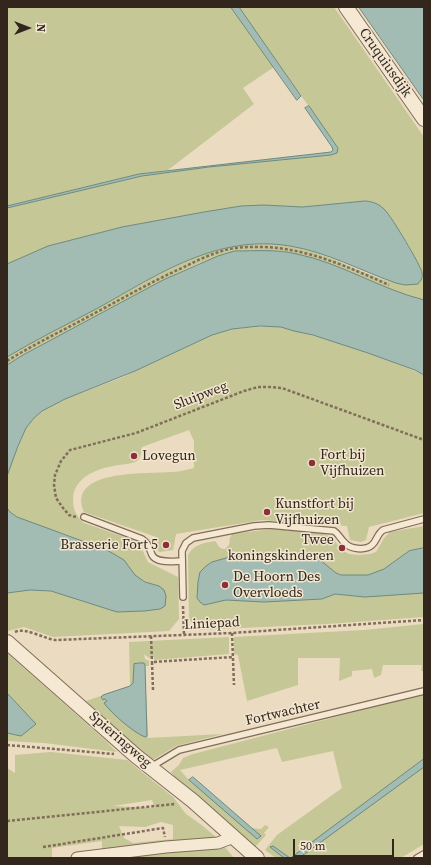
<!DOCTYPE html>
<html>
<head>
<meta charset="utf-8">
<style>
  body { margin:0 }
  #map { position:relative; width:431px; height:865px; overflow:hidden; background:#eadbc1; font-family:"Source Serif 4",serif }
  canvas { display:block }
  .frame { position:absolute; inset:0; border:8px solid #32261d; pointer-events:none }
  .north { position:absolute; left:8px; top:8px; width:40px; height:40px; -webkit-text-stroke:3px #f2e6d0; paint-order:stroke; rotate:90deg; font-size:11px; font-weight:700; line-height:16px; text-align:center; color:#32261d }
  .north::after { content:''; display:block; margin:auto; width:14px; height:18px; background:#32261d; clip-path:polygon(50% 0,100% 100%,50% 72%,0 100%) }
  .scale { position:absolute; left:293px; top:839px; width:101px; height:18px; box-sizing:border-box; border:2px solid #32261d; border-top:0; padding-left:5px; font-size:12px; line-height:14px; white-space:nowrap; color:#32261d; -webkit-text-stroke:3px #f2e6d0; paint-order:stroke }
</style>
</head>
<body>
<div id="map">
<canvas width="431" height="865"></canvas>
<div class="frame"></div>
<div class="north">N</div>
<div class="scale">50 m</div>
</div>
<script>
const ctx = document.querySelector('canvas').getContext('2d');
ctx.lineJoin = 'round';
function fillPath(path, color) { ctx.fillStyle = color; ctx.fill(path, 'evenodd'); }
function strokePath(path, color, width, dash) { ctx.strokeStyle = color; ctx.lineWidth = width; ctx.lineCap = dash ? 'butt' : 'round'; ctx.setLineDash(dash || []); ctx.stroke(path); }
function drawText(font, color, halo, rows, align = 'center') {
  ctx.font = font + ' "Source Serif 4",serif'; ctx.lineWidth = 3; ctx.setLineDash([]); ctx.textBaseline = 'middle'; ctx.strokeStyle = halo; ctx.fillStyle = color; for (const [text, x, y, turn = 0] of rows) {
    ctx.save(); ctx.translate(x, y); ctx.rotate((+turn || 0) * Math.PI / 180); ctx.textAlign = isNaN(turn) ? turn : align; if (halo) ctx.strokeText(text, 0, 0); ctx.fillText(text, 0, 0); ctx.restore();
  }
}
fillPath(new Path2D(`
  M7 7H231L274 67 243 88 254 104 168 170 139 174 7 206Z
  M239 7H334L424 137V300L406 296 317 260 283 251 200 263 163 280 23 355 7 365V357C37 339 69 323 101 306 161 274 218 234 290 246 331 253 366 278 405 285L422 272 409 246 385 210 366 201 302 207 264 205 241 206 204 212 122 227 48 246 7 264V208L142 176 209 167 331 155 337 153 338 148Z
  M270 326 281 327 333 341 394 362 424 375V513L369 527 366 540 361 542 350 540 347 526 262 520 176 534 173 550 160 552 158 551 156 537 84 512C66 469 146 474 170 472 178 472 186 470 194 468V441L189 430 142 447C141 452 141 458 137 461 132 464 124 464 119 465 99 468 74 476 73 499 73 510 76 516 84 523L133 540 141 547 148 562 178 577 179 619 169 631 53 637 24 627 8 631 7 593 30 590 51 591 117 612 144 611 160 609 158 586C150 583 141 581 134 574 130 568 127 562 120 558 107 549 91 544 76 538 59 531 15 522 7 508V476L8 471 26 428 34 418 42 411 65 399 121 378 212 335 232 329Z
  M424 526V548L409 551 384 569 368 575H341L336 573 314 555 259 553 226 558 212 562 206 566 200 573 198 582 197 598 200 602 204 605 226 600 264 602 322 599 335 594 365 597 424 593V617L327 624 200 630 189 620 188 555C194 544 204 543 215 541 219 546 219 549 225 549L229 545 230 538 232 534 271 529 322 533 333 538 341 550 349 554 358 555 370 554 376 552 384 538 390 532Z
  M424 624V671H421L422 665H383L381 675 374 678 372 669 352 671V676L339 681 340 658H298V685L247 701 238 655 234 654V637L364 630Z
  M229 637V654L154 660V657L149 658 144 654 145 659 149 661V666H145L148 738 223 734 176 746 151 761 86 701 130 686 129 642Z
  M7 653 105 740 117 752 44 743 7 741V733L21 736 35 724 7 693Z
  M424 694V844L401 858H276L265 850 277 835 342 788 333 751 282 762 277 748 180 770 189 780 260 835 251 828 261 829 265 825 269 827 264 833 266 835 255 847 185 791 171 772 179 765 183 758 193 754Z
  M51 752 127 760 173 797 186 814 203 826 218 839 234 858H99L102 857V841L52 848V858H7V768L15 773V755ZM152 800 155 808 113 806ZM161 822 173 825V839L133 843 124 838 119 826 145 827Z`), '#c5c796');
const water = new Path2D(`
  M231 7H239L301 96 297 100Z
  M359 7H424V100Z
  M309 106 338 148 337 153 331 155 209 167 142 176 7 208V206L139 174 331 152 333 150 332 147 305 108Z
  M366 201C374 202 379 204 385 210 391 216 422 267 422 273 423 278 421 280 418 284L405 285 396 283C361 271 327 252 290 246 217 234 159 274 98 308 68 324 37 339 7 357V264L48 246 122 227 204 212 241 206 264 205 302 207Z
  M235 251C256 251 276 249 297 254 341 263 380 289 424 300V375L415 370 368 353 313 335 294 331 281 327 260 326 232 329 212 335 135 371 65 399 42 411 34 418 26 428 18 446 7 476V365L23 355 163 280 218 256Z
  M7 508 10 512 17 517 107 550 124 560 135 575 145 582 159 586 164 590 166 596 165 606 160 609 144 611 117 612 51 591 30 590 7 593Z
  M424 548V593L365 597 335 594 322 599 264 602 226 600 204 605 200 602 197 598 198 582 200 572 206 566 212 562 226 558 259 553 314 555 336 573 341 575H368L384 569 409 551Z
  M140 663H144L145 665 147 733V736L145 737C134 733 111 713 104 703L107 701 105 699 103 700 101 697 103 695 130 686 133 683 134 664Z
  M7 693 36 724 21 736 7 733Z
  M424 759V767L299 858H284L270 847 273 846 290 858Z
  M193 777 261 836 257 839 189 780Z`);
fillPath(water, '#a3bcb3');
strokePath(water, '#6b8980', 1);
const service = new Path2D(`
  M84 517 142 539C149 544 149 548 152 555 157 564 174 561 182 561
  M183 597 182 551 186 543 193 538 254 526 269 525 334 531C339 534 340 539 345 543 350 549 365 551 372 545 377 541 377 534 383 530L424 519
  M151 767 179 750 424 691
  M417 858 424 854`);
const minor = new Path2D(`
  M77 858 166 847 218 843 234 837`);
const tertiary = new Path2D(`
  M346 7 424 119
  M7 642 136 756 193 801 257 858`);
strokePath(service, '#826c5a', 8);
strokePath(minor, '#826c5a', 13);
strokePath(tertiary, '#826c5a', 16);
strokePath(new Path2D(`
  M7 361C36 343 66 329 95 313 125 297 153 281 184 267 200 259 217 251 235 248 243 247 251 247 259 247 305 247 348 267 389 285
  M76 517 69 515 63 508 56 498 54 485 55 475 61 461 70 450 136 433 244 391 258 387H271L282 388 424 440
  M183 606 184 635
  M15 632C26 627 44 639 56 640L232 633 424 620
  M232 633 234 685
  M151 636 152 662
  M153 690 152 662 233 657
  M7 745 114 754
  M7 821 175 804
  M43 847 163 828 165 837`), '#826c5a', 2.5, [3, 2]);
strokePath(service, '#f5e9d3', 5.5);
strokePath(minor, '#f5e9d3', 11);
strokePath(tertiary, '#f5e9d3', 14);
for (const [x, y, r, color] of [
  [134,456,4,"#8c2f37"],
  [312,463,4,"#8c2f37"],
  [267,512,4,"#8c2f37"],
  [166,545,4,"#8c2f37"],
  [342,548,4,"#8c2f37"],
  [225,585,4,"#8c2f37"]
]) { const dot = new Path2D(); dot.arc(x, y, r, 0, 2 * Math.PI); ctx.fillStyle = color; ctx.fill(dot); strokePath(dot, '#f2e6d0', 1.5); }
drawText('14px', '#32261d', '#f2e6d0', [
  ["Cruquiusdijk",385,63,55],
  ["Sluipweg",201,396,-21],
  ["Liniepad",212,624,-3],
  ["Fortwachter",283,713,-13],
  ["Spieringweg",120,740,41]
]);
drawText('14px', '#32261d', '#f2e6d0', [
  ["Fort bij",320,455],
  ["Vijfhuizen",320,471],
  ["Lovegun",142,456],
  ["Kunstfort bij",275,504],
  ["Vijfhuizen",275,520],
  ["Twee",334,540,"right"],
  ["koningskinderen",334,556,"right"],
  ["Brasserie Fort 5",158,545,"right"],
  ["De Hoorn Des",233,577],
  ["Overvloeds",233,593]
], 'left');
</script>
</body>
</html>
